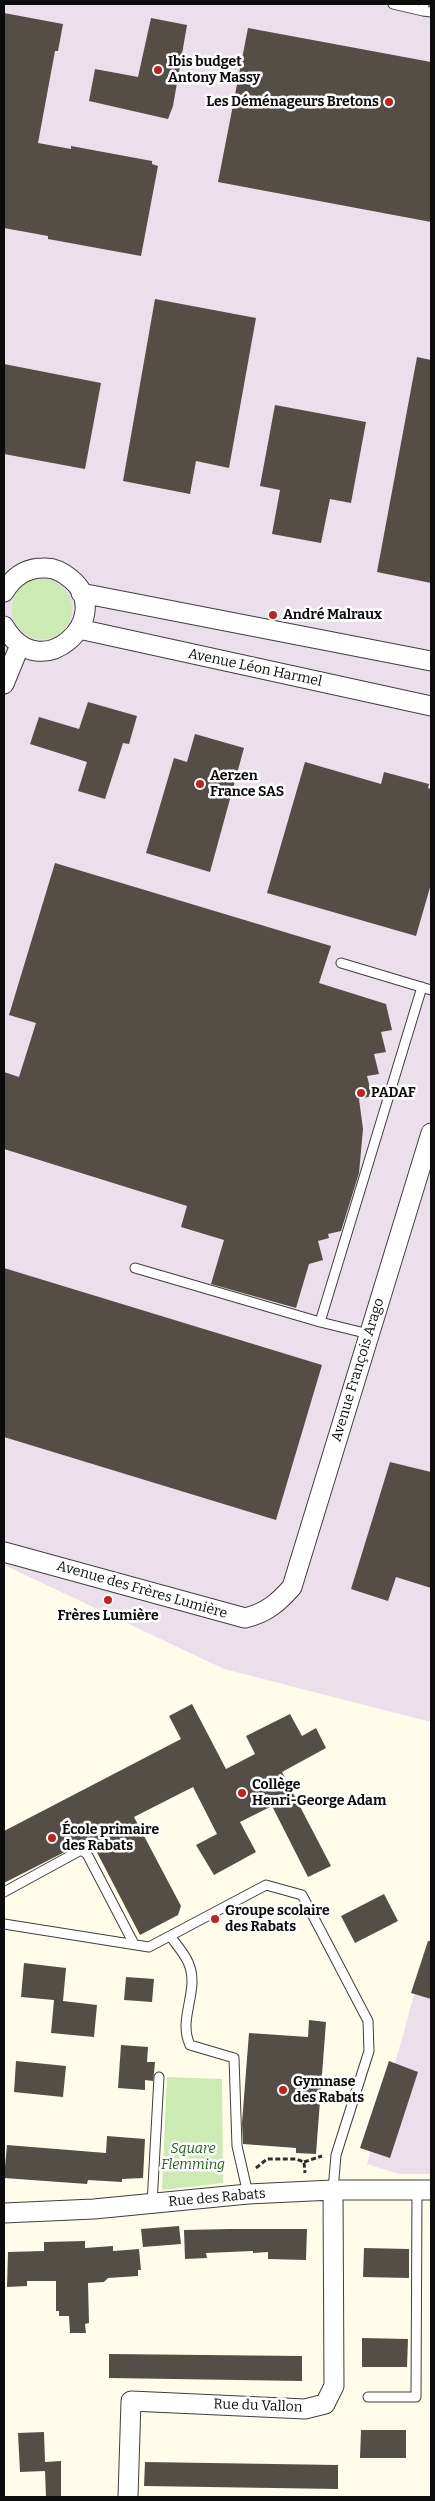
<!DOCTYPE html>
<html>
<head>
<meta charset="utf-8">
<style>
  body { margin:0 }
  #map { position:relative; width:435px; height:2501px; overflow:hidden; background:#fffdea; font-family:Bitter,serif }
  canvas { display:block }
  .frame { position:absolute; inset:0; border:5px solid #0c0c0c; pointer-events:none }
</style>
</head>
<body>
<div id="map">
<canvas width="435" height="2501"></canvas>
<div class="frame"></div>
</div>
<script>
const ctx = document.querySelector('canvas').getContext('2d');
ctx.lineJoin = 'round';
function fillPath(path, color) { ctx.fillStyle = color; ctx.fill(path, 'evenodd'); }
function strokePath(path, color, width, dash) { ctx.strokeStyle = color; ctx.lineWidth = width; ctx.lineCap = dash ? 'butt' : 'round'; ctx.setLineDash(dash || []); ctx.stroke(path); }
function drawText(font, color, halo, rows, align = 'center') {
  ctx.font = font + ' Bitter,serif'; ctx.lineWidth = 5; ctx.setLineDash([]); ctx.textBaseline = 'middle'; ctx.strokeStyle = halo; ctx.fillStyle = color; for (const [text, x, y, turn = 0] of rows) {
    ctx.save(); ctx.translate(x, y); ctx.rotate((+turn || 0) * Math.PI / 180); ctx.textAlign = isNaN(turn) ? turn : align; if (halo) ctx.strokeText(text, 0, 0); ctx.fillText(text, 0, 0); ctx.restore();
  }
}
fillPath(new Path2D(`
  M4 4H431V1722L224 1669 4 1565Z
  M431 1934V2174H399L367 2164Z`), '#ebdfeb');
fillPath(new Path2D(`
  M12 609a30 30 0 1 1 60 0a30 30 0 1 1-60 0Z
  M167 2077 222 2079 223 2183 162 2190Z`), '#cbebb2');
fillPath(new Path2D(`
  M4 13 63 24 58 51H55L38 143 71 149V146L152 161V164L158 166 141 256 48 239V236L4 228Z
  M151 18 187 25 173 106 168 119 89 101 95 69 138 77Z
  M248 28 431 62V222L218 182Z
  M155 299 256 318 229 468 196 461 190 494 123 481Z
  M417 357 431 360V583L377 572Z
  M4 364 101 383 85 469 4 454Z
  M275 405 366 422 351 503 330 499 321 543 272 534 280 490 260 486Z
  M88 702 137 716 129 744 123 743 105 799 78 791 87 762 30 744 39 717 79 729Z
  M195 734 244 748 210 872 146 853 174 758 187 762Z
  M305 762 381 784 384 772 429 784 428 788 431 789V884L416 936 267 893Z
  M55 863 331 946 319 983 386 1004 392 1030 381 1032 386 1052 374 1054 379 1074 367 1076 372 1096 359 1099 363 1129 359 1173 341 1231 328 1234 329 1238 318 1241 323 1260 309 1264 296 1308 211 1284 224 1240 181 1227 187 1206 4 1149V1072L19 1077 36 1023 9 1015Z
  M4 1268 322 1365 276 1520 4 1437Z
  M390 1462 431 1472V1588L396 1577 388 1601 351 1589Z
  M192 1704 226 1769 255 1754 246 1736 290 1714 302 1736 316 1728 326 1748 282 1772 331 1866 308 1877 272 1806 240 1822 256 1852 214 1875 196 1845 217 1834 193 1787 134 1817 181 1906 178 1915 140 1935 90 1839 4 1883V1831L181 1739 169 1716Z
  M384 1894 398 1921 355 1943 341 1916Z
  M428 1941H431V1999L411 1993Z
  M24 1963 66 1968 63 2001 97 2005 94 2037 51 2033 54 2000 21 1997Z
  M126 1977 154 1979 152 2002 124 2000Z
  M309 2020 326 2022 316 2154 296 2153V2148L243 2144 242 2123 249 2033 308 2037Z
  M121 2045 148 2047 147 2062H155L154 2073 153 2081 145 2080V2090L118 2088Z
  M16 2061 66 2066 63 2097 14 2092Z
  M389 2061 418 2072 390 2158 360 2148Z
  M107 2136 145 2139 143 2178 122 2179V2182L88 2180 87 2184 4 2178 7 2145 106 2153Z
  M179 2226 181 2244 143 2247 141 2229Z
  M230 2229H307L306 2260 268 2259V2252L253 2253V2251L206 2253 207 2258 185 2259 184 2230Z
  M85 2241V2248L113 2246V2251L139 2249 141 2270H138V2276L108 2278 104 2282 88 2283 89 2323 85 2324 86 2333H70L69 2316H59V2311H56V2281H27V2286L7 2287 8 2252 44 2251V2242Z
  M364 2248 409 2249V2278L363 2277Z
  M362 2338 408 2339 407 2367H362Z
  M109 2354 302 2356V2381L109 2378Z
  M361 2430H406V2458H360Z
  M44 2432 45 2462 61 2461V2497H46L45 2471 20 2472 18 2433Z
  M145 2462 338 2465V2489L144 2486Z`), '#554e47');
const service = new Path2D(`
  M393 4 423 11
  M424 4 423 11 431 12
  M341 963 431 990
  M135 1268 320 1322
  M369 1334 320 1322 422 987
  M4 1892 81 1850 87 1854 134 1944
  M4 1924 149 1947 266 1885 302 1895 368 2021 369 2051 336 2155 333 2190
  M170 1936C176 1944 184 1953 188 1962 201 1990 177 2018 190 2045L234 2058 237 2146 248 2194
  M152 2204 159 2077
  M368 2397H416L417 2191`);
const minor = new Path2D(`
  M4 592C13 577 25 568 43 568 54 567 63 572 71 579 117 617 40 690 4 626
  M81 593 431 661
  M79 629 431 706
  M4 684 20 645
  M4 1552 245 1618C266 1613 278 1603 292 1587L431 1133
  M4 2213 94 2209 248 2194 333 2190H431
  M128 2497 131 2401 305 2409 325 2404 334 2386 333 2190`);
strokePath(service, '#3f3f3f', 11);
strokePath(minor, '#3f3f3f', 21);
strokePath(new Path2D(`
  M304 2162 322 2156
  M256 2168 267 2159H296L304 2162 305 2173`), '#2e2e2e', 3, [5, 2.5]);
strokePath(service, '#fff', 9);
strokePath(minor, '#fff', 19);
for (const [x, y, r, color] of [
  [158,70,5,"#c3211d"],
  [389,102,5,"#c3211d"],
  [273,615,5,"#c3211d"],
  [200,784,5,"#c3211d"],
  [361,1093,5,"#c3211d"],
  [108,1600,5,"#c3211d"],
  [242,1793,5,"#c3211d"],
  [52,1838,5,"#c3211d"],
  [215,1919,5,"#c3211d"],
  [283,2090,5,"#c3211d"]
]) { const dot = new Path2D(); dot.arc(x, y, r, 0, 2 * Math.PI); ctx.fillStyle = color; ctx.fill(dot); strokePath(dot, '#fff', 2); }
drawText('bold 14px', '#0c0c0c', '#fff', [
  ["Ibis budget",168,62],
  ["Antony Massy",168,78],
  ["Les Déménageurs Bretons",379,102,"right"],
  ["André Malraux",283,615],
  ["Aerzen",210,776],
  ["France SAS",210,792],
  ["PADAF",371,1093],
  ["Frères Lumière",108,1616,"center"],
  ["Collège",252,1785],
  ["Henri-George Adam",252,1801],
  ["École primaire",62,1830],
  ["des Rabats",62,1846],
  ["Groupe scolaire",225,1911],
  ["des Rabats",225,1927],
  ["Gymnase",293,2082],
  ["des Rabats",293,2098]
], 'left');
drawText('14px', '#0c0c0c', '#fff', [
  ["Avenue Léon Harmel",255,668,12],
  ["Avenue François Arago",358,1370,-73],
  ["Avenue des Frères Lumière",142,1590,16],
  ["Rue des Rabats",217,2198,-5],
  ["Rue du Vallon",258,2406,2]
]);
drawText('italic 14px', '#236619', '#fff', [
  ["Square",193,2149],
  ["Flemming",193,2165]
]);
</script>
</body>
</html>
